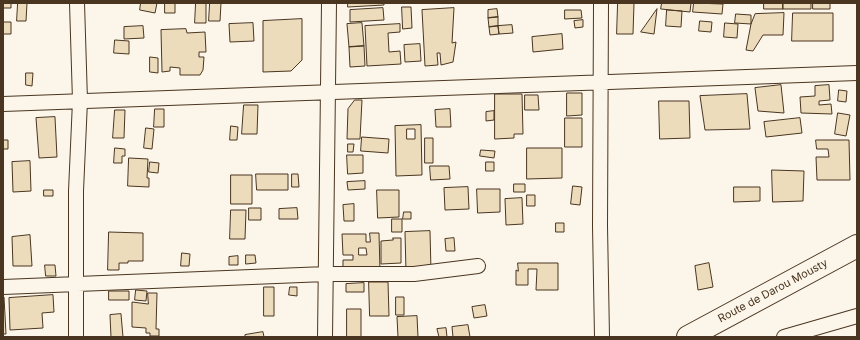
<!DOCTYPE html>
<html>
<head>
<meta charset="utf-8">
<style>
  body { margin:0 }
  #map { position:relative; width:860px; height:340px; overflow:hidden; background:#fbf6e9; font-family:Inter,sans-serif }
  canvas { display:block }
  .frame { position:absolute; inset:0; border:4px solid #4a3520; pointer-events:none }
</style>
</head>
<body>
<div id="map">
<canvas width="860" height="340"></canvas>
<div class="frame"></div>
</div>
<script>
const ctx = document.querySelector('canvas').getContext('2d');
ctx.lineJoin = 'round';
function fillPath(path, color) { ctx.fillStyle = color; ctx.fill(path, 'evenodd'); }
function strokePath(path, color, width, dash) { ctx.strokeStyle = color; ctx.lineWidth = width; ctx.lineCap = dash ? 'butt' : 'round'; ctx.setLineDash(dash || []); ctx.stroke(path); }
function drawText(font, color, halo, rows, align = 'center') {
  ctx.font = font + ' Inter,sans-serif'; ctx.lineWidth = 3; ctx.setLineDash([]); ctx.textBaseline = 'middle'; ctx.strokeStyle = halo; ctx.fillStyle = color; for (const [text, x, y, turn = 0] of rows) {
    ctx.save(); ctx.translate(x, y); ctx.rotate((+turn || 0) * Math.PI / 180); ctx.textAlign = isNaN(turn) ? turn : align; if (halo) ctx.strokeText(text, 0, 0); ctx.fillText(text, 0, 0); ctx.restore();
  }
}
const building = new Path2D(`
  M3 3H11V8H3Z
  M18 3H27L26 21H17Z
  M141 3H157L155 13 140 10Z
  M165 3H175V13H165Z
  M196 3H206V23H195Z
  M210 3H221L220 21H209Z
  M348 3H384V5L348 7Z
  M618 3H634L633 34H617Z
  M662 3H691L690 12 661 9Z
  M694 3 723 4 722 14 693 12Z
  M764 3H783V9H764Z
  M783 3H811V9H783Z
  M813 3H830V9H813Z
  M402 7H411L412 28 403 29Z
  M383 8 384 20 350 22V10Z
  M454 8 452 43 456 42 453 62 441 65 440 53H437L438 65 425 66 422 10Z
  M497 9 498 17 488 18V10Z
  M657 9 654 34 641 32Z
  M565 10H581L582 18 565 19Z
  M667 10 682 11 681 27 666 26Z
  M784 13 783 35H763L753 51 746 50 751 24 755 14Z
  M793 13H833V41H792Z
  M736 14 751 15V24L735 23Z
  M498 17V26L489 27 488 18Z
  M302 19V60L291 71 263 72V21Z
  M583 20V27L575 28 574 21Z
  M700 21 712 22 711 32 699 31Z
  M3 22H11V34H3Z
  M253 23 254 41 230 42 229 24Z
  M362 23 364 46 349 47 347 24Z
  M725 23 738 24 737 38 724 37Z
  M400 24V32L388 33 389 52 400 51 401 64 367 66 365 26Z
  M512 25 513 33 499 34 498 26Z
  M143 26 144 38 124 39V27Z
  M498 26 499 34 490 35 489 27Z
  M186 29 187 33 205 32 206 52H199V57H204L203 70 200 75H180V68L170 67V71L162 72 161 30Z
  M562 34 563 49 533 52 532 37Z
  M115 40 129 41V54L114 53Z
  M420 44 421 61 405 62 404 45Z
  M364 46 365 66 350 67 349 47Z
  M150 57 158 58V73L150 72Z
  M26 73H33L32 86 26 85Z
  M781 85 784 113 758 111 755 88Z
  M829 85 830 100 819 101V105L831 104 832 114 801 113 800 97 815 96V86Z
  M839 90 847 91 846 102 838 101Z
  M567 93H582V115L567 116Z
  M495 94H522L523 134H514V138L495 139Z
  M747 94 750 129 705 130 700 96Z
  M525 95H538L539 110H525Z
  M355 100H362L360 139H347L348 109Z
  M659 101H689L690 138 660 139Z
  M244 105H258L257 134H242Z
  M155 109H164V127H154Z
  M450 109 451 127H436L435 110Z
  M115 110H125L124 138H113Z
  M494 111V120L486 121V112Z
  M838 113 850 115 846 136 835 134Z
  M55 117 57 157 39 158 36 118Z
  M565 118H582V147H565Z
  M800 118 802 133 766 137 764 122Z
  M421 125 422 175 396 176 395 126ZM407 129H415V139H407Z
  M231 126 238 127 237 140H230Z
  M146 128 154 129 152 149 144 148Z
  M362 137 389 139 388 153 361 151Z
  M425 138H433V163H425Z
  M3 140H8V149H3Z
  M816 140H849L850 180H817L816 157H829L828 149H817Z
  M348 144H354L353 152H348Z
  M115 148 125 149V156H122V163H114Z
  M527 148H562V178L527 179Z
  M481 150 495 151 494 158 480 156Z
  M347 155H363V173L348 174Z
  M129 158 148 159 147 178H149V187L128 186Z
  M30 161 31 191 13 192 12 162Z
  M150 162 159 163 158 173 149 172Z
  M486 162H494V171H486Z
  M430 166H449L450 179 431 180Z
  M772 170 804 171 803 201 773 202Z
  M256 174H288V190H257Z
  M292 174H298L299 187H292Z
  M231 175H252V204H231Z
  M365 181V189L348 190 347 182Z
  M514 184H525V192H514Z
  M573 186 582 187 580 205 571 204Z
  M468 187 469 209 445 210 444 188Z
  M734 187H760V201L734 202Z
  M477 189H500V212L478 213Z
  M44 190H53V196H44Z
  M377 190H399V217L378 218Z
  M527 195H535V206H527Z
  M522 198 523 224 506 225 505 199Z
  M354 204V221H344L343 205Z
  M249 208H261V220H249Z
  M297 208 298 219H279V209Z
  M231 210H246L245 239H230Z
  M404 212H411V219H403Z
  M392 219H402V232H392Z
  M556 223H564V232H556Z
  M430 231 431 271 406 272 405 232Z
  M109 232 143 233V261H128V263H119V270H108Z
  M370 233H379L380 271 343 272V260H353V255H343L342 234H366V242H370ZM359 248H366L367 255H359Z
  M30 235 32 266H13L12 237Z
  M393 238H401V263L381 264V241L393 240Z
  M454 238 455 251H446L445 239Z
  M182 253 190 254 189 266H181Z
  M246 255H255L256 263 246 264Z
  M238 256V265H229V257Z
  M518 263H558V290H536L537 269H528V285H516V270L518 271Z
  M709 263 713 287 698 290 695 266Z
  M45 265H55L56 276H46Z
  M369 282H388L389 316H370Z
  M364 283V292H346V284Z
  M264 287H274V316H264Z
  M290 287H297V296L289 295Z
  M136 290 147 291 146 301 135 300Z
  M109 291H129V300H109Z
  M148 293H157L156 329H159V336H150V333H146V328L132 327V302L148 304Z
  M53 295 54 312 42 313 43 328 10 330 9 298Z
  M3 297H4L6 334H3Z
  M396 297H404V315H396Z
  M485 305 487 316 474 318 472 307Z
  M347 309H361V337H347Z
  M121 314 123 337H111L110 315Z
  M417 316 418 337H398L397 317Z
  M468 325 470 337H453L452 327Z
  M446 328 447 337H439L437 329Z
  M263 332 264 337H245V335Z`);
fillPath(building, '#ecdcbc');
strokePath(building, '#4a3520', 1);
const minor = new Path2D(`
  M601 3 600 226 602 337
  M3 104 857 73
  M3 287 326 274H414L478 266
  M76 337V191L80 101 77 3
  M325 337 329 3
  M784 337 857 316`);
const primary = new Path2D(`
  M688 337 857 246`);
strokePath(minor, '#4a3520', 16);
strokePath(primary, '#4a3520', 24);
strokePath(minor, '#fbf6e9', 14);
strokePath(primary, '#fbf6e9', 22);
drawText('11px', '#4a3520', '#fbf6e9', [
  ["Route de Darou Mousty",773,291,-28]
]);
</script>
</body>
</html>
